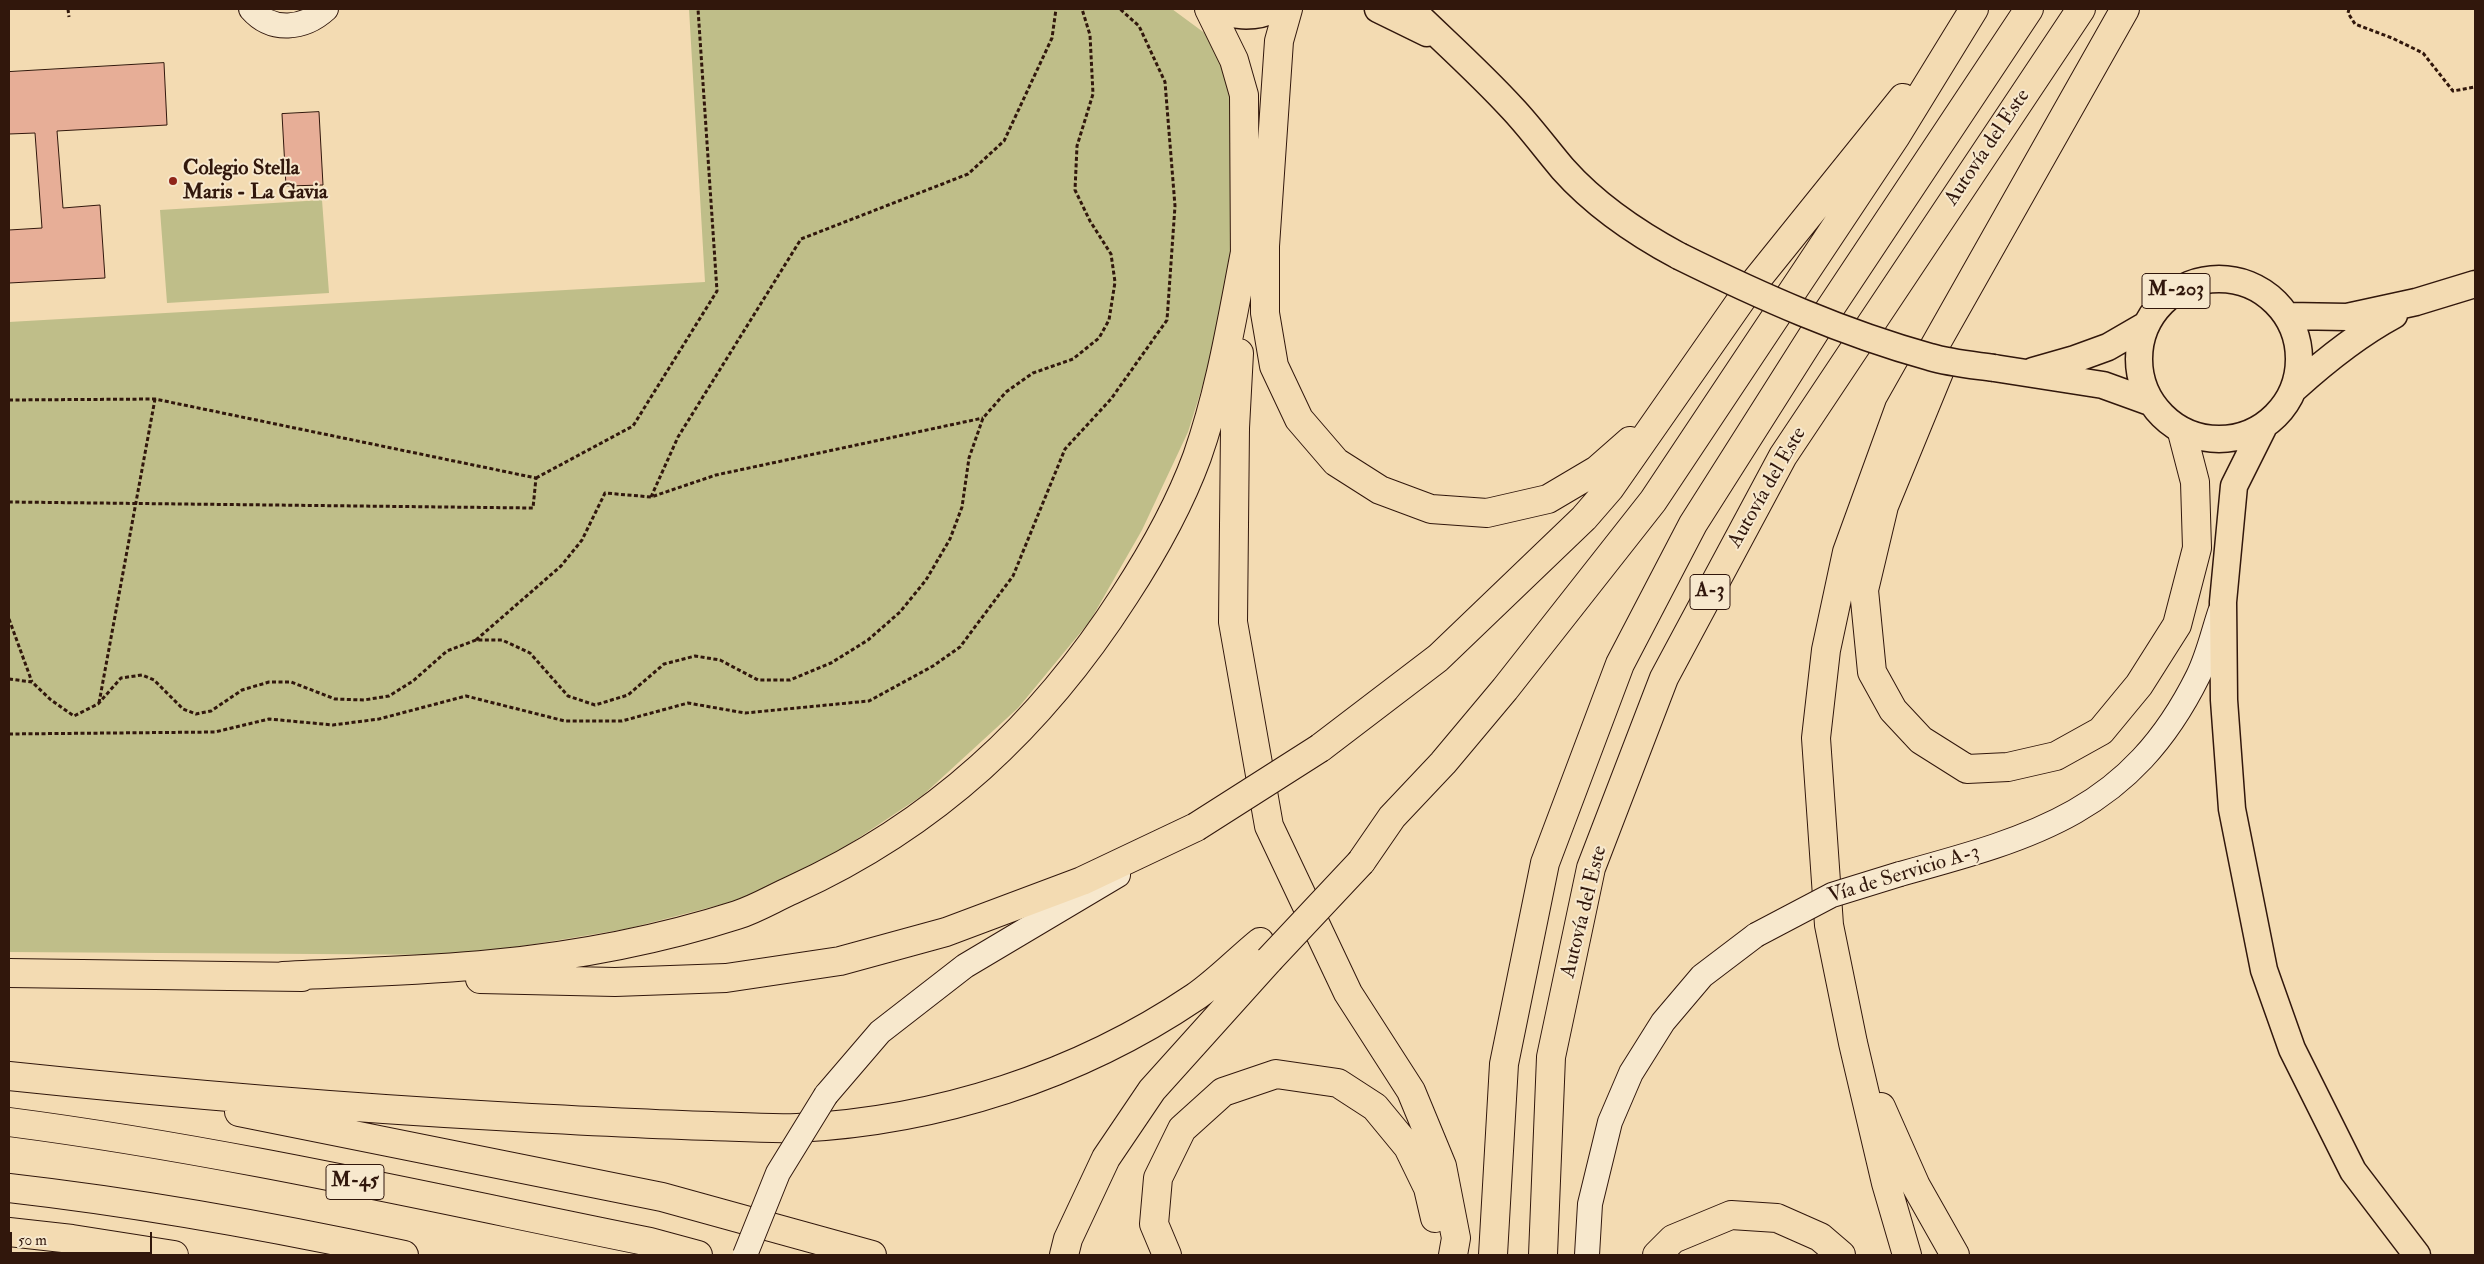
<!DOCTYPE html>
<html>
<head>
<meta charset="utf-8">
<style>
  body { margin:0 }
  #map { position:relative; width:2484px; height:1264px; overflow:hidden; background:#f3dbb2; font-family:"IM FELL Double Pica",serif }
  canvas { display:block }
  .frame { position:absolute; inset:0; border:10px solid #31170c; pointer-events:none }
  .scale { position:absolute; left:10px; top:1232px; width:142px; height:22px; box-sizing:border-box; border:2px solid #31170c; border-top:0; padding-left:6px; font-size:15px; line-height:18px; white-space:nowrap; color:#31170c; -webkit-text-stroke:4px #f7e8cd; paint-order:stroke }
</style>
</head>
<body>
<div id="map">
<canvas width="2484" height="1264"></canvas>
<div class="frame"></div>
<div class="scale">50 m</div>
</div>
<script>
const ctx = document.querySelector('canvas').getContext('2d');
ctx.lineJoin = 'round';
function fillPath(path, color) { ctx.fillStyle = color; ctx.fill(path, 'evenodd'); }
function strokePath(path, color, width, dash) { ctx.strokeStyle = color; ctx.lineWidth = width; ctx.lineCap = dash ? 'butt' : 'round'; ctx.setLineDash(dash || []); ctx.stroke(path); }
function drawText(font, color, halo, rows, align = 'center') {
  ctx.font = font + ' "IM FELL Double Pica",serif'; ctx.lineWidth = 4; ctx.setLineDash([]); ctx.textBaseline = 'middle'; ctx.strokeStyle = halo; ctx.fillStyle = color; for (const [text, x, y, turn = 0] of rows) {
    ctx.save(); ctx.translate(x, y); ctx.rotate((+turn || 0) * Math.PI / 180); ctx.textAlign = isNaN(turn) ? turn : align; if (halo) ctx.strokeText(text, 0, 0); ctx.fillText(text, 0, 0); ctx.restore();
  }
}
fillPath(new Path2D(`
  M689 9H1172L1210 37 1238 97 1229 270 1211 359 1188 432 1142 530 1090 621 1018 708 923 795 830 857 735 901 626 929 468 955 9 952V322L705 282Z
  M322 200 329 293 167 303 160 210Z`), '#bfbe89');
const building = new Path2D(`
  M164 63 167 125 57 131 63 208 100 205 105 278 9 283V230L42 228 35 133 9 134V72Z
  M319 112 323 185 286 186 282 114Z`);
fillPath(building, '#e7ae97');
strokePath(building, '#31170c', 1);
const secondary = new Path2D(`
  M251 9C272 33 304 29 326 9
  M1900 874C2035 837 2131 811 2198 676 2208 656 2213 633 2220 612
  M826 1095 880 1032 965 966 1118 875
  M1587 1255 1590 1204 1610 1122 1631 1073 1663 1022 1702 976 1756 935`);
const primary = new Path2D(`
  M1209 9C1232 15 1252 20 1275 9
  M1378 9 1427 33
  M1411 9C1445 42 1480 73 1512 108 1530 127 1546 149 1563 169 1596 206 1636 233 1679 256
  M2139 359a80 80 0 1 1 160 0a80 80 0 1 1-160 0Z
  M2288 316 2347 317 2416 302 2475 284
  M1994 368 2103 385 2150 402
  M2033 371 2075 359 2108 347 2146 325
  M2295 388C2326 360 2357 335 2394 315
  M2263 428 2234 486 2223 602 2224 700 2232 809 2264 970 2292 1049 2353 1171 2417 1255`);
const highway = new Path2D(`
  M1209 9 1234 60 1244 95 1245 265
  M1288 9 1279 41 1265 246V313L1274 366 1299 419 1336 462 1380 490 1431 509 1487 513 1548 499 1597 470 1630 441
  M1239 353 1235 428 1233 622 1269 826 1348 993 1411 1091 1442 1166 1456 1238 1453 1255
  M1944 360 1884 506 1864 590 1872 672 1893 710 1921 740 1967 769 2008 767 2056 756 2101 731 2139 685 2177 625 2197 548 2195 482 2182 432
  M1320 748 1438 658 1584 518 1610 488 1746 293 1903 98
  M1361 862 1392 817 1443 763 1505 689 1653 501 1896 136 1974 9
  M9 973 302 977
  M283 976C353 972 423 971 492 964 574 956 659 940 737 915 756 909 774 898 792 890 935 825 1041 726 1125 595 1153 552 1179 506 1197 457 1221 389 1232 318 1246 247
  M480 979 615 982 726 978 840 961 946 932 1082 881 1196 827
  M9 1076C171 1093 334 1107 497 1116 568 1120 640 1124 712 1126 740 1127 769 1129 797 1128 938 1121 1078 1076 1195 997 1218 981 1238 960 1260 942
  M1881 1107 1916 1186 1955 1255
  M239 1112 662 1197 872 1255
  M9 1122C224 1150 437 1199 650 1242L698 1255
  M9 1188C141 1203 274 1227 404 1255
  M9 1232 72 1239 174 1255
  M1064 1255 1068 1239 1106 1158 1152 1090 1269 960
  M1167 1255 1154 1224 1158 1178 1182 1129 1223 1092 1276 1074 1338 1083 1375 1107 1408 1147 1428 1188 1435 1218
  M1493 1255 1504 1064 1545 863 1620 664 1693 524 1823 319 2029 9
  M1543 1255 1551 1057 1591 868 1664 678 1783 456 2081 9
  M1657 1255 1673 1239 1731 1215 1777 1218 1820 1237 1841 1255
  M1907 1255 1886 1183 1853 1043 1829 925 1816 738 1826 650 1847 552 1899 409 2125 9`);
strokePath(secondary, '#31170c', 26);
strokePath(primary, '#31170c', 29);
strokePath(highway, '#31170c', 30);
strokePath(new Path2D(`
  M68 9 69 17
  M2349 9 2348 13 2355 24 2392 38 2423 53 2453 91 2475 87
  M9 400 155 399 536 478 533 508 9 502
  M536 478 633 426 717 291 698 9
  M651 497 678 437 801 239 968 174 1004 141 1052 38 1056 9
  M9 619 32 682
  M476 640 561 566 582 540 605 493 651 497 716 475 983 418
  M9 679 32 682 51 700 74 716 98 704 121 678 142 675 154 680 183 709 196 714 211 711 242 690 269 682H291L335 699 364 700 389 696 413 681 447 651 476 640H502L530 653 568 696 595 705 628 695 664 664 695 656 720 660 758 680H790L831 663 868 640 900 612 926 580 950 539 962 507 969 458 983 418 1006 392 1033 373 1073 359 1099 338 1109 320 1115 282 1111 254 1090 221 1075 190 1077 146 1093 94 1090 35 1082 9
  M99 703 155 399
  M9 734 215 732 269 719 333 725 379 719 466 696 565 721H622L688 703 745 713 869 701 933 666 960 647 1013 576 1065 449 1111 399 1167 320 1175 206 1165 82 1139 26 1120 9`), '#31170c', 3, [4, 2.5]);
strokePath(secondary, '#f7e8cd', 24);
strokePath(primary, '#f3dbb2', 26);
strokePath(highway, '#f3dbb2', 28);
const secondaryBridge = new Path2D(`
  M1756 935 1832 895 1900 874
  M745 1255 778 1173 826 1095`);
const primaryBridge = new Path2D(`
  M1679 256C1760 296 1843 333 1930 357 1950 363 1973 365 1994 368`);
const highwayBridge = new Path2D(`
  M1196 827 1320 748
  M1269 960 1361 862`);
strokePath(secondaryBridge, '#31170c', 26, []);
strokePath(primaryBridge, '#31170c', 29, []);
strokePath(highwayBridge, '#31170c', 30, []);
strokePath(secondaryBridge, '#f7e8cd', 24);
strokePath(primaryBridge, '#f3dbb2', 26);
strokePath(highwayBridge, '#f3dbb2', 28);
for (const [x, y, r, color] of [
  [173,181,5,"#8f2418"]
]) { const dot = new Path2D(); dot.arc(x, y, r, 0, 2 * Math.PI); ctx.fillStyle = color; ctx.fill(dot); strokePath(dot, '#f7e8cd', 2); }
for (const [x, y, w] of [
  [2176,291,68],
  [1710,592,40],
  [355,1182,58]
]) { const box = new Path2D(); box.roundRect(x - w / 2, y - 17.5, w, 35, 4); ctx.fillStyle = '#f7e8cd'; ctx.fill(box); strokePath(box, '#31170c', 1); }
drawText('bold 20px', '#31170c', null, [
  ["M-203",2176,291],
  ["A-3",1710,592],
  ["M-45",355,1182]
]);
drawText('21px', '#31170c', '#f7e8cd', [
  ["Autovía del Este",1988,148,-56],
  ["Autovía del Este",1768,488,-60],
  ["Vía de Servicio A-3",1904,875,-17],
  ["Autovía del Este",1585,912,-76]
]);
drawText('bold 21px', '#31170c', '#f7e8cd', [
  ["Colegio Stella",183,169],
  ["Maris - La Gavia",183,193]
], 'left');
</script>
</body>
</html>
